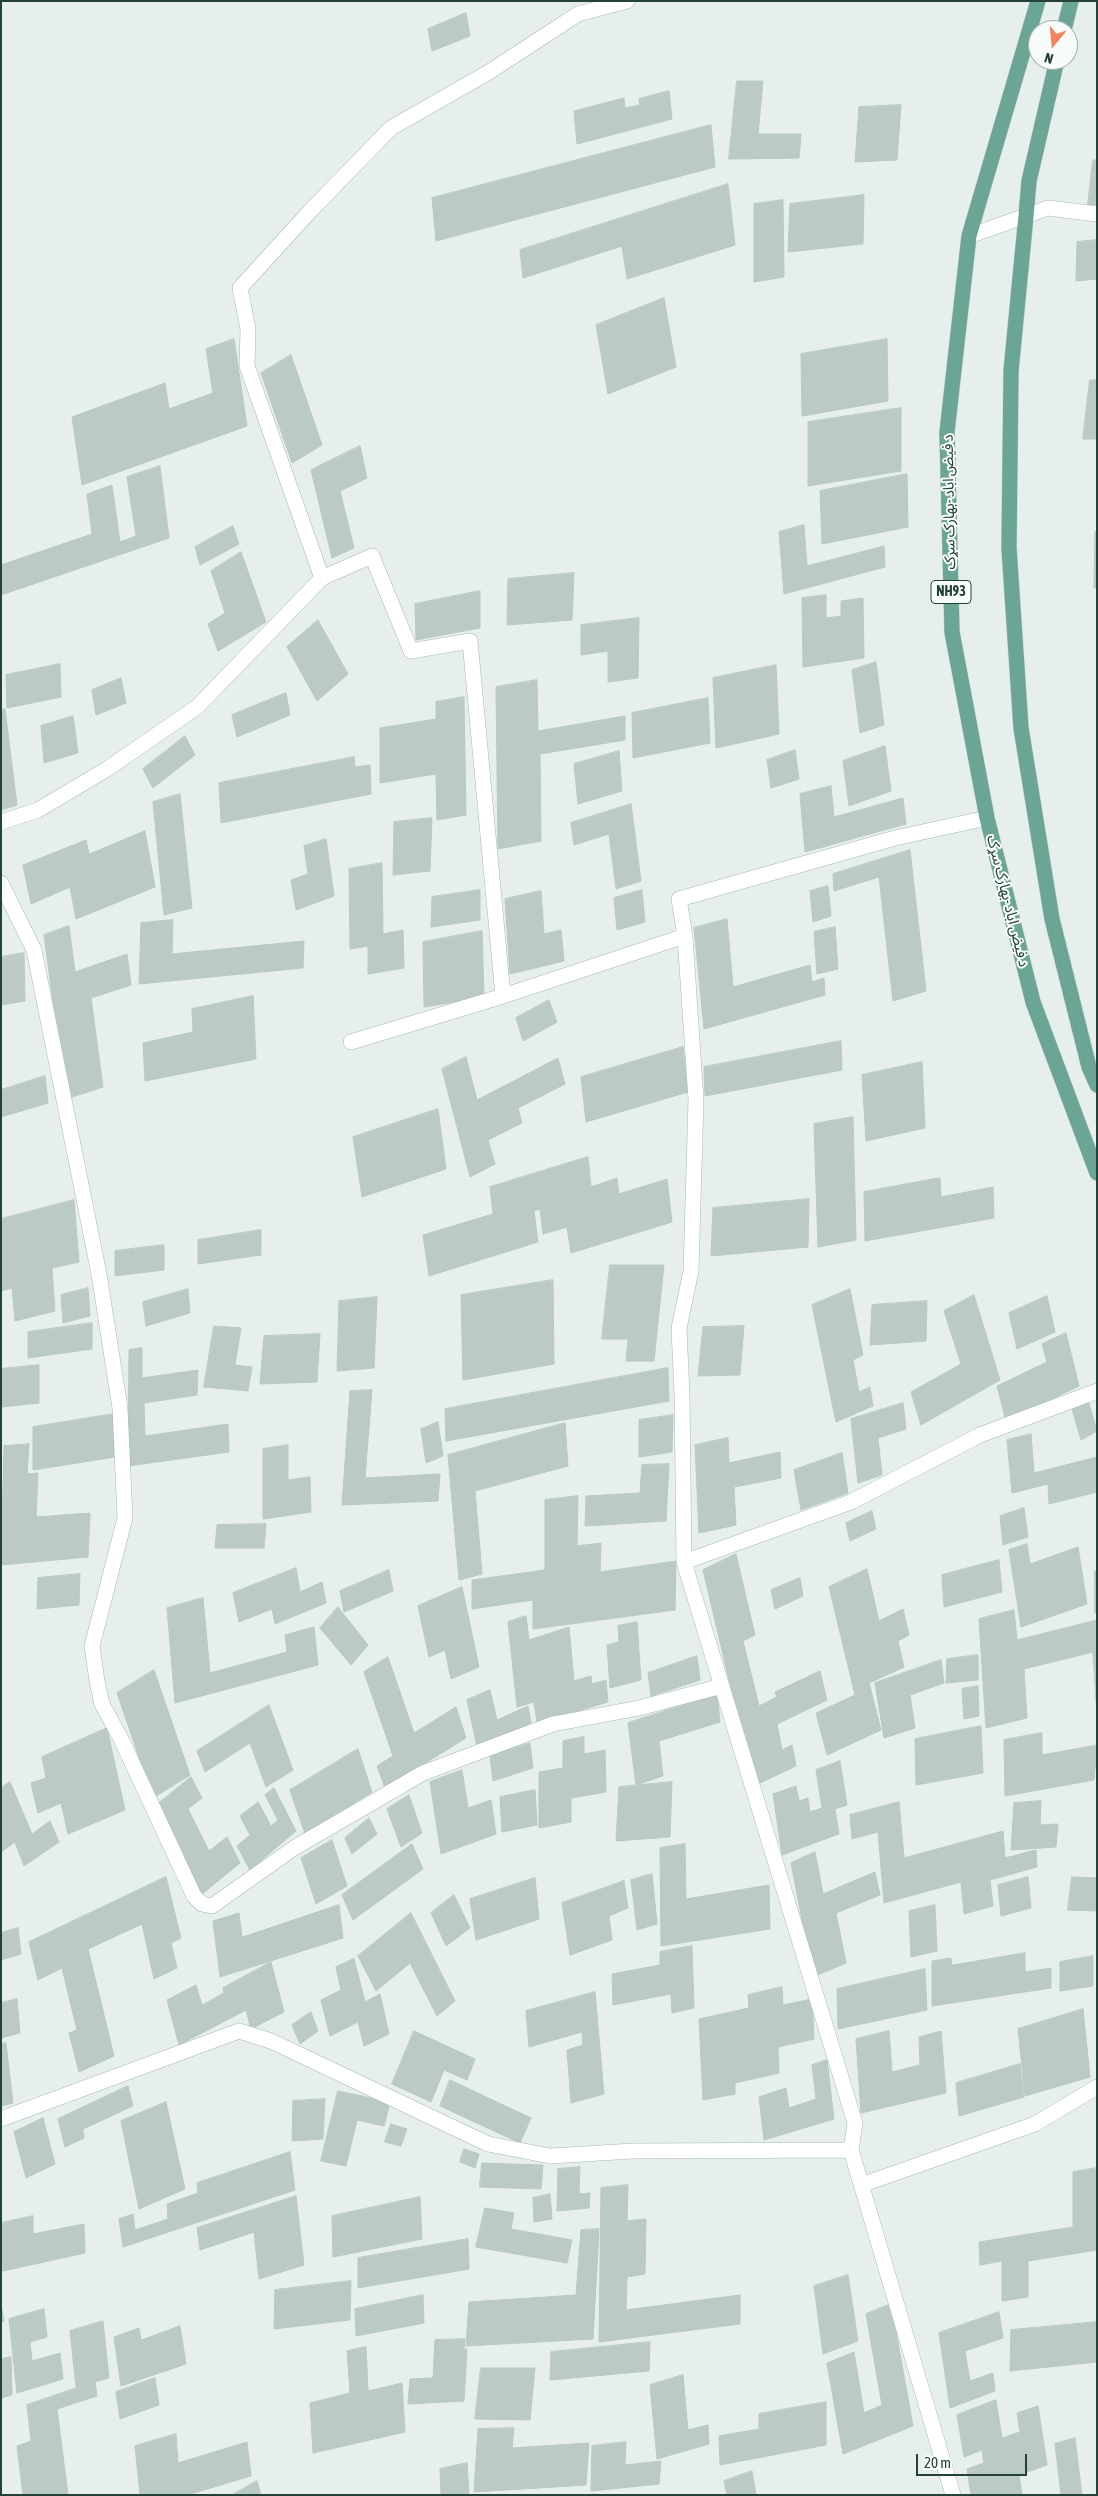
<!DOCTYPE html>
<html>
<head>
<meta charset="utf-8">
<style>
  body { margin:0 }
  #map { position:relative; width:1098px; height:2496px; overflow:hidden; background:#e6efeb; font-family:"Asap Condensed",sans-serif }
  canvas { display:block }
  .frame { position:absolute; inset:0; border:2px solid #24423a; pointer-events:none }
  .north { position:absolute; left:1028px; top:20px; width:50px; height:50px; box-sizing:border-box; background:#f7fbf9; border:1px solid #a3b1ad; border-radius:50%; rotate:197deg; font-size:14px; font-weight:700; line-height:20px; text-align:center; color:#24423a }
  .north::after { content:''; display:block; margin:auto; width:18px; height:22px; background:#f4845f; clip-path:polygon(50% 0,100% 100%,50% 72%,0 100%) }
  .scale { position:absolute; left:916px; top:2454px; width:111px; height:22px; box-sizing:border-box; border:2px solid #24423a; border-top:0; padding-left:6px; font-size:15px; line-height:18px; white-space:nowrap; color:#24423a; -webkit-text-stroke:4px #f7fbf9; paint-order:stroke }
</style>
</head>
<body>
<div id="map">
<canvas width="1098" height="2496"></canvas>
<div class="frame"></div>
<div class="north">N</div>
<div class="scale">20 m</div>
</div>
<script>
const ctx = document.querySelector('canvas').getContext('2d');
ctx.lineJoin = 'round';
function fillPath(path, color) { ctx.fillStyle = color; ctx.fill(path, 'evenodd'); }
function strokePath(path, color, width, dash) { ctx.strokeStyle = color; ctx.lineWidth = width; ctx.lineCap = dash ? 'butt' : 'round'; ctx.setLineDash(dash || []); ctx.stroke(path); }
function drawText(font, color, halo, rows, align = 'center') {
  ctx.font = font + ' "Asap Condensed","Noto Sans Arabic",sans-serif'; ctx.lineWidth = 4; ctx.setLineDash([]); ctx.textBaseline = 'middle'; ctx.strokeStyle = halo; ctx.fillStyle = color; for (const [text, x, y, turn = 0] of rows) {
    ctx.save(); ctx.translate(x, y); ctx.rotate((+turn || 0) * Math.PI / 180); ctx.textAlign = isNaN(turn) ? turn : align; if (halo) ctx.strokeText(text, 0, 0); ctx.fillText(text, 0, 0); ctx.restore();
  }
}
const building = new Path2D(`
  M466 13 470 36 432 51 428 29Z
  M737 81H763L758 134H801L799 158 729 159Z
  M669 91 672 119 577 144 574 111 624 98 625 108 640 105 639 99Z
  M901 105 897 160 855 162 859 107Z
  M711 125 715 167 436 241 432 198Z
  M1093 160H1097V205H1088Z
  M728 184 735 245 627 279 622 246 523 278 520 250Z
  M864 195 863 244 788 252 790 204Z
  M783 200 784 277 754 282V204Z
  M1097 240V279L1076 281 1077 242Z
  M664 298 676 367 608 394 596 325Z
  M234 339 247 426 82 485 72 417 165 383 169 409 213 393 206 349Z
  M887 339 888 401 802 416 801 354Z
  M291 355 322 445 292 463 261 373Z
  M1090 380H1097V439H1083Z
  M901 408V471L808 486V422Z
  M360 446 367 478 340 491 354 548 332 558 311 470Z
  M160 466 169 538 1 595V565L92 534 87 494 112 485 120 542 136 536 127 477Z
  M907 474 908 527 822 544 820 491Z
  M804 525 807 566 884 546 885 567 784 594 779 532Z
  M233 526 239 544 200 565 195 547Z
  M1097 531V588H1094L1095 532Z
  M241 552 266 622 218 651 208 624 225 613 211 571Z
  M574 573 572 620 507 625 508 579Z
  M480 591V628L416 640 415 604Z
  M826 595V618L841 616V601L863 598 864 658 803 667 802 598Z
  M639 618 638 678 608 682V651L581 655V625Z
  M318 620 348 674 317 701 287 647Z
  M876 662 884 725 860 733 852 670Z
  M60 664 61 697 7 708 6 675Z
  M776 665 779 734 716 748 713 678Z
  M121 678 126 703 96 715 92 690Z
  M537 680 538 731 625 716V740L540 754 541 841 498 849 496 687Z
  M286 693 290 715 237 737 232 715Z
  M464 697 466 815 437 820 436 774 380 783V728L436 719V702Z
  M708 698 710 743 633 758 632 713Z
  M5 709 17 805 1 810V710Z
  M73 716 78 753 44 763 41 726Z
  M185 736 195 755 153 788 143 769Z
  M885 746 891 791 849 806 843 761Z
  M795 750 799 779 771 788 767 760Z
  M619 751 622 791 578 804 574 764Z
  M354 757 355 767 370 765 371 794 221 823 219 783Z
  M831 786 834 817 903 798 906 824 805 852 800 794Z
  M180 794 192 908 164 915 153 802Z
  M631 804 641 881 616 889 609 834 574 845 571 823Z
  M432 818 430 871 393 875 394 822Z
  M145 831 155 887 76 919 70 887 31 904 23 865 86 840 89 854Z
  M326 839 334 896 296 910 291 880 308 874 304 846Z
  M910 850 926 991 893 1001 879 877 834 891 833 874Z
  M382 863 383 934 403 930 404 968 368 974V946L350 949 349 869Z
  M828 886 831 916 813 922 810 891Z
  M480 890V920L431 927 432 897Z
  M642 890 645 922 617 930 614 898Z
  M541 891 544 934 561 930 564 961 510 974 505 899Z
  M727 919 733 987 810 965 812 982 824 978 825 995 704 1029 694 928Z
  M173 920 172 954 304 941 303 968 139 984 141 923Z
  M69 926 75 972 127 954 131 985 91 998 103 1087 66 1099 44 935Z
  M835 927 838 969 817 974 814 932Z
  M482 931 484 997 424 1007 423 942Z
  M24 953 25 1001 1 1005V957Z
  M253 996 256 1059 145 1081 143 1043 193 1032 192 1009Z
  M549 1000 557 1022 523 1041 516 1018Z
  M841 1041 842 1070 705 1096 704 1067Z
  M683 1047 688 1092 586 1122 581 1077Z
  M466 1057 477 1100 558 1058 565 1084 518 1108 522 1123 488 1140 495 1164 470 1177 442 1069Z
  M922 1062 925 1128 866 1141 862 1075Z
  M45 1076 48 1103 1 1117V1090Z
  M438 1109 446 1169 362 1197 353 1137Z
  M853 1117 856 1240 818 1247 814 1124Z
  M588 1157 591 1187 617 1178 619 1194 667 1179 672 1222 571 1253 567 1227 543 1234 540 1209 534 1211 538 1242 429 1276 423 1235 493 1214 490 1187Z
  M940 1178 941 1197 993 1187 994 1218 865 1241 864 1192Z
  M809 1199 808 1247 711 1256 713 1208Z
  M74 1200 79 1262 52 1268 55 1311 15 1321 12 1288 1 1291V1219Z
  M261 1230V1255L198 1264V1240Z
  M164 1245V1270L115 1276V1251Z
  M610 1265H664L654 1361H626L628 1339H602Z
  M553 1280 554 1364 463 1380 461 1295Z
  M88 1288 90 1316 63 1323 61 1295Z
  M188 1289 190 1313 146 1326 143 1302Z
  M850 1289 863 1355 853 1360 859 1392 870 1387 873 1406 836 1422 812 1305Z
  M974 1295 1000 1380 921 1425 911 1392 961 1364 944 1311Z
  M1047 1296 1055 1332 1017 1349 1009 1313Z
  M377 1297 374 1368 337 1371 339 1301Z
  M927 1301 926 1341 870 1345 872 1305Z
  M92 1323V1349L28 1358V1332Z
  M214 1326 241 1328 235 1365 252 1367 248 1391 204 1387Z
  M744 1326 740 1375 698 1376 703 1327Z
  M1066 1333 1079 1386 1006 1421 997 1386 1047 1362 1042 1344Z
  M320 1334 317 1382 260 1384 264 1336Z
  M142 1348V1378L198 1370 197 1395 144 1403 145 1436 228 1424 229 1452 128 1466 129 1350Z
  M39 1365V1403L1 1407V1369Z
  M668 1368 669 1401 446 1441 445 1409Z
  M372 1390 365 1478 440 1474 438 1501 342 1505 350 1391Z
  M1088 1400 1097 1431 1081 1440 1072 1409Z
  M903 1403 906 1429 878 1438 882 1475 858 1483 851 1419Z
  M114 1414 115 1457 33 1470V1427Z
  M673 1415 672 1452 639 1457V1420Z
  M438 1422 443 1456 426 1463 421 1429Z
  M565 1423 568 1466 475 1491 482 1574 459 1580 448 1455Z
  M1031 1434 1034 1473 1097 1457V1492L1049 1504 1048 1484 1012 1493 1007 1440Z
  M728 1438 729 1463 780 1452 781 1478 734 1487 736 1525 699 1533 695 1445Z
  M29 1444 27 1474 38 1473 36 1517 90 1513 88 1557 1 1565 4 1446Z
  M288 1445V1480L310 1477 311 1512 263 1519V1449Z
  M842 1453 848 1493 801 1510 794 1470Z
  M669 1464 666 1521 585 1526 586 1496 640 1493 642 1465Z
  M578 1496 577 1546 601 1543 600 1572 676 1561 675 1610 533 1629V1600L472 1609V1580L545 1570V1500Z
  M1024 1508 1028 1537 1003 1545 1000 1516Z
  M872 1511 876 1529 850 1541 846 1523Z
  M266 1524 264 1548H215L217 1525Z
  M1027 1544 1030 1564 1078 1547 1087 1604 1021 1627 1009 1550Z
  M736 1554 755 1635 743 1641 759 1706 777 1697 775 1692 820 1671 827 1700 777 1724 782 1750 792 1745 796 1766 754 1786 703 1570Z
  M999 1560 1002 1592 944 1607 942 1575Z
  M296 1568 300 1592 322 1582 326 1603 275 1624 272 1609 239 1622 233 1593Z
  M867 1569 879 1621 903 1609 909 1635 898 1641 904 1667 869 1683 881 1730 827 1755 816 1713 855 1695 829 1587Z
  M389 1570 393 1591 344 1612 340 1591Z
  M1095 1571H1097V1612L1095 1613Z
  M80 1574 79 1605 37 1609 38 1578Z
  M800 1578 803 1596 775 1609 771 1590Z
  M462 1587 479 1667 451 1679 445 1650 429 1657 418 1606Z
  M203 1598 210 1673 287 1652 285 1635 314 1627 318 1665 175 1703 167 1608Z
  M338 1607 368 1645 351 1665 320 1628Z
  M1014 1610 1017 1640 1097 1620V1716L1093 1652 1024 1669 1027 1718 986 1728 979 1619Z
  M526 1616 529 1640 569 1627 574 1681 591 1676 592 1684 606 1680 608 1702 537 1723 534 1702 517 1707 508 1622Z
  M637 1622 641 1680 610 1688 607 1645 619 1642 618 1626Z
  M978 1655V1680L946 1683 947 1659Z
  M697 1656 700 1680 651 1696 648 1673Z
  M388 1657 414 1733 456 1707 466 1738 385 1788 377 1766 393 1756 364 1672Z
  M941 1660 944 1683 910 1695 915 1728 884 1738 875 1683Z
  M154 1670 190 1775 153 1798 117 1693Z
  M978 1686 979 1716 964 1719 962 1689Z
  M490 1690 497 1720 528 1706 531 1723 477 1747 467 1700Z
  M717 1694 720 1722 659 1741 663 1776 636 1785 628 1723Z
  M269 1705 293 1770 266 1787 250 1743 205 1772 197 1751Z
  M981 1726 983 1773 916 1785 915 1739Z
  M107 1728 125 1810 68 1834 61 1803 38 1813 31 1783 46 1778 42 1757Z
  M1042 1733V1755L1097 1745 1094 1780 1005 1796 1004 1740Z
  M584 1737V1754L605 1750 606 1792 571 1798V1822L539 1828V1772L563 1768V1741Z
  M530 1743 533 1768 493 1781 490 1756Z
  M358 1749 372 1792 305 1834 290 1790Z
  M840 1761 847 1805 835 1809 839 1834 782 1855 773 1794 796 1786 799 1801 808 1798 810 1812 822 1808 816 1770Z
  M462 1770 468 1808 491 1800 496 1834 441 1854 430 1782Z
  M191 1777 202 1798 188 1809 209 1851 227 1837 240 1863 202 1894 158 1804Z
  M10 1782 32 1834 50 1821 59 1842 24 1866 15 1842 1 1852V1788Z
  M672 1782 670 1837 616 1841 619 1787Z
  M274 1788 296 1831 250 1870 237 1846 250 1835 240 1816 258 1802 271 1826 278 1820 265 1795Z
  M535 1790 537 1825 502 1832 500 1797Z
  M409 1795 422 1833 401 1847 387 1809Z
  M1041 1801 1040 1825 1058 1824 1056 1847 1011 1850 1014 1803Z
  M899 1802 904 1858 1003 1831 1005 1858 1036 1850 1037 1867 990 1880 993 1906 964 1914 961 1882 884 1903 878 1832 852 1839 850 1815Z
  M369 1818 377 1834 352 1854 345 1838Z
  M332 1840 347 1886 316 1904 301 1858Z
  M412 1844 423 1869 353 1920 342 1895Z
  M685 1844 686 1899 769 1885 770 1929 661 1946 660 1848Z
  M815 1852 823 1894 875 1872 880 1895 836 1913 846 1963 813 1977 791 1863Z
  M652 1874 657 1924 637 1930 631 1880Z
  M166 1877 181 1938 171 1943 177 1968 154 1979 142 1924 88 1949 114 2056 79 2072 69 2033 77 2030 62 1968 38 1980 29 1942Z
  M1028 1877 1031 1908 1001 1916 998 1885Z
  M1072 1877 1097 1878V1911L1068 1910Z
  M535 1878 539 1919 476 1940 470 1899Z
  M624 1881 628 1908 609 1916 612 1940 570 1955 562 1903Z
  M454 1895 470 1928 446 1946 431 1913Z
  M339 1905 343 1938 220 1977 213 1921 239 1913 242 1937Z
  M935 1905 937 1951 911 1957 909 1911Z
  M411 1913 455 2001 437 2016 410 1963 376 1991 358 1956Z
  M18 1928 21 1954 1 1960V1933Z
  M692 1946 694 2008 672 2013 671 1994 613 2005 612 1974 660 1965V1952Z
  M1025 1953V1972L1051 1968V1988L932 2006V1961L951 1958 952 1965Z
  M1093 1956V1986L1060 1991V1962Z
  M354 1959 365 2002 380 1994 389 2034 364 2046 358 2022 330 2036 321 2000 341 1990 336 1967Z
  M271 1962 284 2012 251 2029 246 2010 179 2045 167 2000 196 1985 202 2005 224 1993 223 1988Z
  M925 1969 927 2010 838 2029 837 1989Z
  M782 1987 783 2005 812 1999 814 2039 778 2047 779 2073 735 2083V2094L703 2100 699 2019 749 2008 748 1995Z
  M595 1992 604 2094 571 2103 567 2050 583 2045 582 2032 529 2047 526 2011Z
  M17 1999 20 2033 1 2038V2003Z
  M1083 2009 1090 2077 1025 2096 1018 2029Z
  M311 2012 318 2031 300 2044 292 2025Z
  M414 2031 475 2059 467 2080 444 2070 431 2102 392 2084Z
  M889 2031 892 2072 920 2065 919 2037 941 2031 946 2093 861 2113 856 2039Z
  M6 2043 13 2103 1 2106V2044Z
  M827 2060 834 2119 764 2140 759 2097 786 2088 789 2108 816 2099 812 2065Z
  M1020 2064 1024 2097 959 2116 956 2083Z
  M450 2080 531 2118 520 2143 440 2106Z
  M128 2086 133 2106 83 2129 84 2138 65 2147 58 2119Z
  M338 2091 390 2102 384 2126 357 2120 346 2166 321 2161Z
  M325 2099 323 2139 292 2141 293 2101Z
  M166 2102 185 2189 139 2209 121 2121Z
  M43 2118 55 2164 26 2178 14 2132Z
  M391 2124 407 2129 401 2146 385 2142Z
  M464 2149 479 2154 475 2168 460 2162Z
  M290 2152 295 2190 123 2247 119 2219 133 2214 135 2230 168 2219 167 2204 198 2193 197 2183Z
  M482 2163 543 2165 541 2189 480 2187Z
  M580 2167 579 2194 590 2193 589 2208 557 2211 558 2169Z
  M1097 2168V2250L1028 2261V2297L1002 2301V2261L980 2265 979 2242 1073 2227V2172Z
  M628 2185 627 2221 646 2219 645 2274 627 2277 626 2310 740 2295V2324L599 2342 601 2188Z
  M550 2194 552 2219 534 2222 533 2198Z
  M296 2196 304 2265 259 2279 254 2232 200 2250 197 2228Z
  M420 2197 422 2239 333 2257 332 2216Z
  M485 2208 514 2213 511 2229 572 2240 567 2263 476 2247Z
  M33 2216V2234L84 2224 85 2253 3 2271 1 2223Z
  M599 2229 593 2339 466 2346 469 2302 576 2295 581 2230Z
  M468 2239 469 2269 358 2288V2258Z
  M848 2275 858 2341 823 2354 814 2286Z
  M351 2281 350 2320 274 2329 275 2290Z
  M423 2295 424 2323 356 2336 355 2309Z
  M891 2304 913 2426 843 2454 827 2363 854 2352 864 2413 882 2405 866 2314Z
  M1 2305 4 2321 1 2322Z
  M44 2309 47 2337 30 2342 32 2361 60 2353 63 2379 17 2393 9 2319Z
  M999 2312 1003 2338 965 2351 970 2381 993 2373 995 2391 950 2408 939 2333Z
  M103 2321 109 2378 76 2387 70 2331Z
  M1097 2322V2362L1010 2371 1011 2330Z
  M180 2326 186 2364 121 2386 114 2337 139 2328 141 2340Z
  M465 2339 464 2350 467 2349 464 2401 408 2404 410 2379 433 2378 435 2340Z
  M650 2342 649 2371 550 2380 551 2352Z
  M366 2347 368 2391 402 2383 405 2432 313 2453 310 2403 350 2393 347 2351Z
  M11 2357 12 2395 1 2398V2359Z
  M481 2368H535L530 2420 475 2419Z
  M683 2375 688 2430 708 2425 709 2444 657 2459 650 2385Z
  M155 2378 159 2405 120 2419 116 2392Z
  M95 2382 97 2396 57 2409 68 2495H23L17 2446 31 2441 27 2405Z
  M996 2400 1002 2438 1020 2432 1017 2413 1038 2406 1047 2465 1019 2475 1022 2495H971L967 2469 984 2463 982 2450 964 2457 957 2415Z
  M826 2402V2445L720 2465 719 2436 759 2429V2414Z
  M514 2428 512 2448 589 2443 586 2485 474 2492 478 2429Z
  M176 2434 178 2463 247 2442 251 2476 187 2495H140L135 2446Z
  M1075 2438 1082 2495H1061L1055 2444Z
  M626 2442 625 2465 661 2461 659 2484 591 2491 592 2446Z
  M467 2463 469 2495H441L440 2469Z
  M752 2471 756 2495H727L724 2481Z
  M257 2481 261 2495H235L234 2494Z`);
fillPath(building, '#bbcac4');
strokePath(building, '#b8c9c2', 1);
const minor = new Path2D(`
  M969 236 1048 208 1097 214
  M1 822 38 810 107 769 197 707 322 578
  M1 883 34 950 99 1274 120 1408 125 1518 92 1646 97 1681 102 1704 121 1739 194 1896 202 1904 212 1906 294 1848 423 1773 553 1724 639 1708 722 1686
  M503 996 470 641 411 651 372 556 322 578 247 366 248 329 240 288 311 210 391 128 489 72 578 14 627 1
  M351 1042 503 996 685 936
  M684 1562 851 1502 980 1435 1097 1391
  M1 2119 239 2031 271 2041 488 2144 550 2156 633 2151 851 2150
  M861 2185 1035 2124 1097 2087
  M953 2495 851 2150 855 2123 684 1562 682 1395 679 1328 691 1271 696 1100 685 936 679 899 895 838 987 818`);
const major = new Path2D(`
  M1038 1 969 236 947 432 952 632 987 818 1033 1002 1097 1173
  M1064 30 1071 1
  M1057 60 1029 181 1026 216 1011 371 1009 548 1021 728 1052 919 1089 1067 1097 1085`);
strokePath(minor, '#a8b8b2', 16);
strokePath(major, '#c2cac8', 16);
strokePath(minor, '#fff', 15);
strokePath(major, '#6aa596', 15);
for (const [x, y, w] of [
  [951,592,40]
]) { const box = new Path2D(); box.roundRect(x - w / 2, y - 11.5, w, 23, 4); ctx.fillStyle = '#f7fbf9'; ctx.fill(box); strokePath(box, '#24423a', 1); }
drawText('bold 14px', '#24423a', null, [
  ["NH93",951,592]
]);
drawText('15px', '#24423a', '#f7fbf9', [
  ["د فیض اباد -بهارک سړک",949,502,-91],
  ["د فیض اباد -بهارک سړک",1008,901,76]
]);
</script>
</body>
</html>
